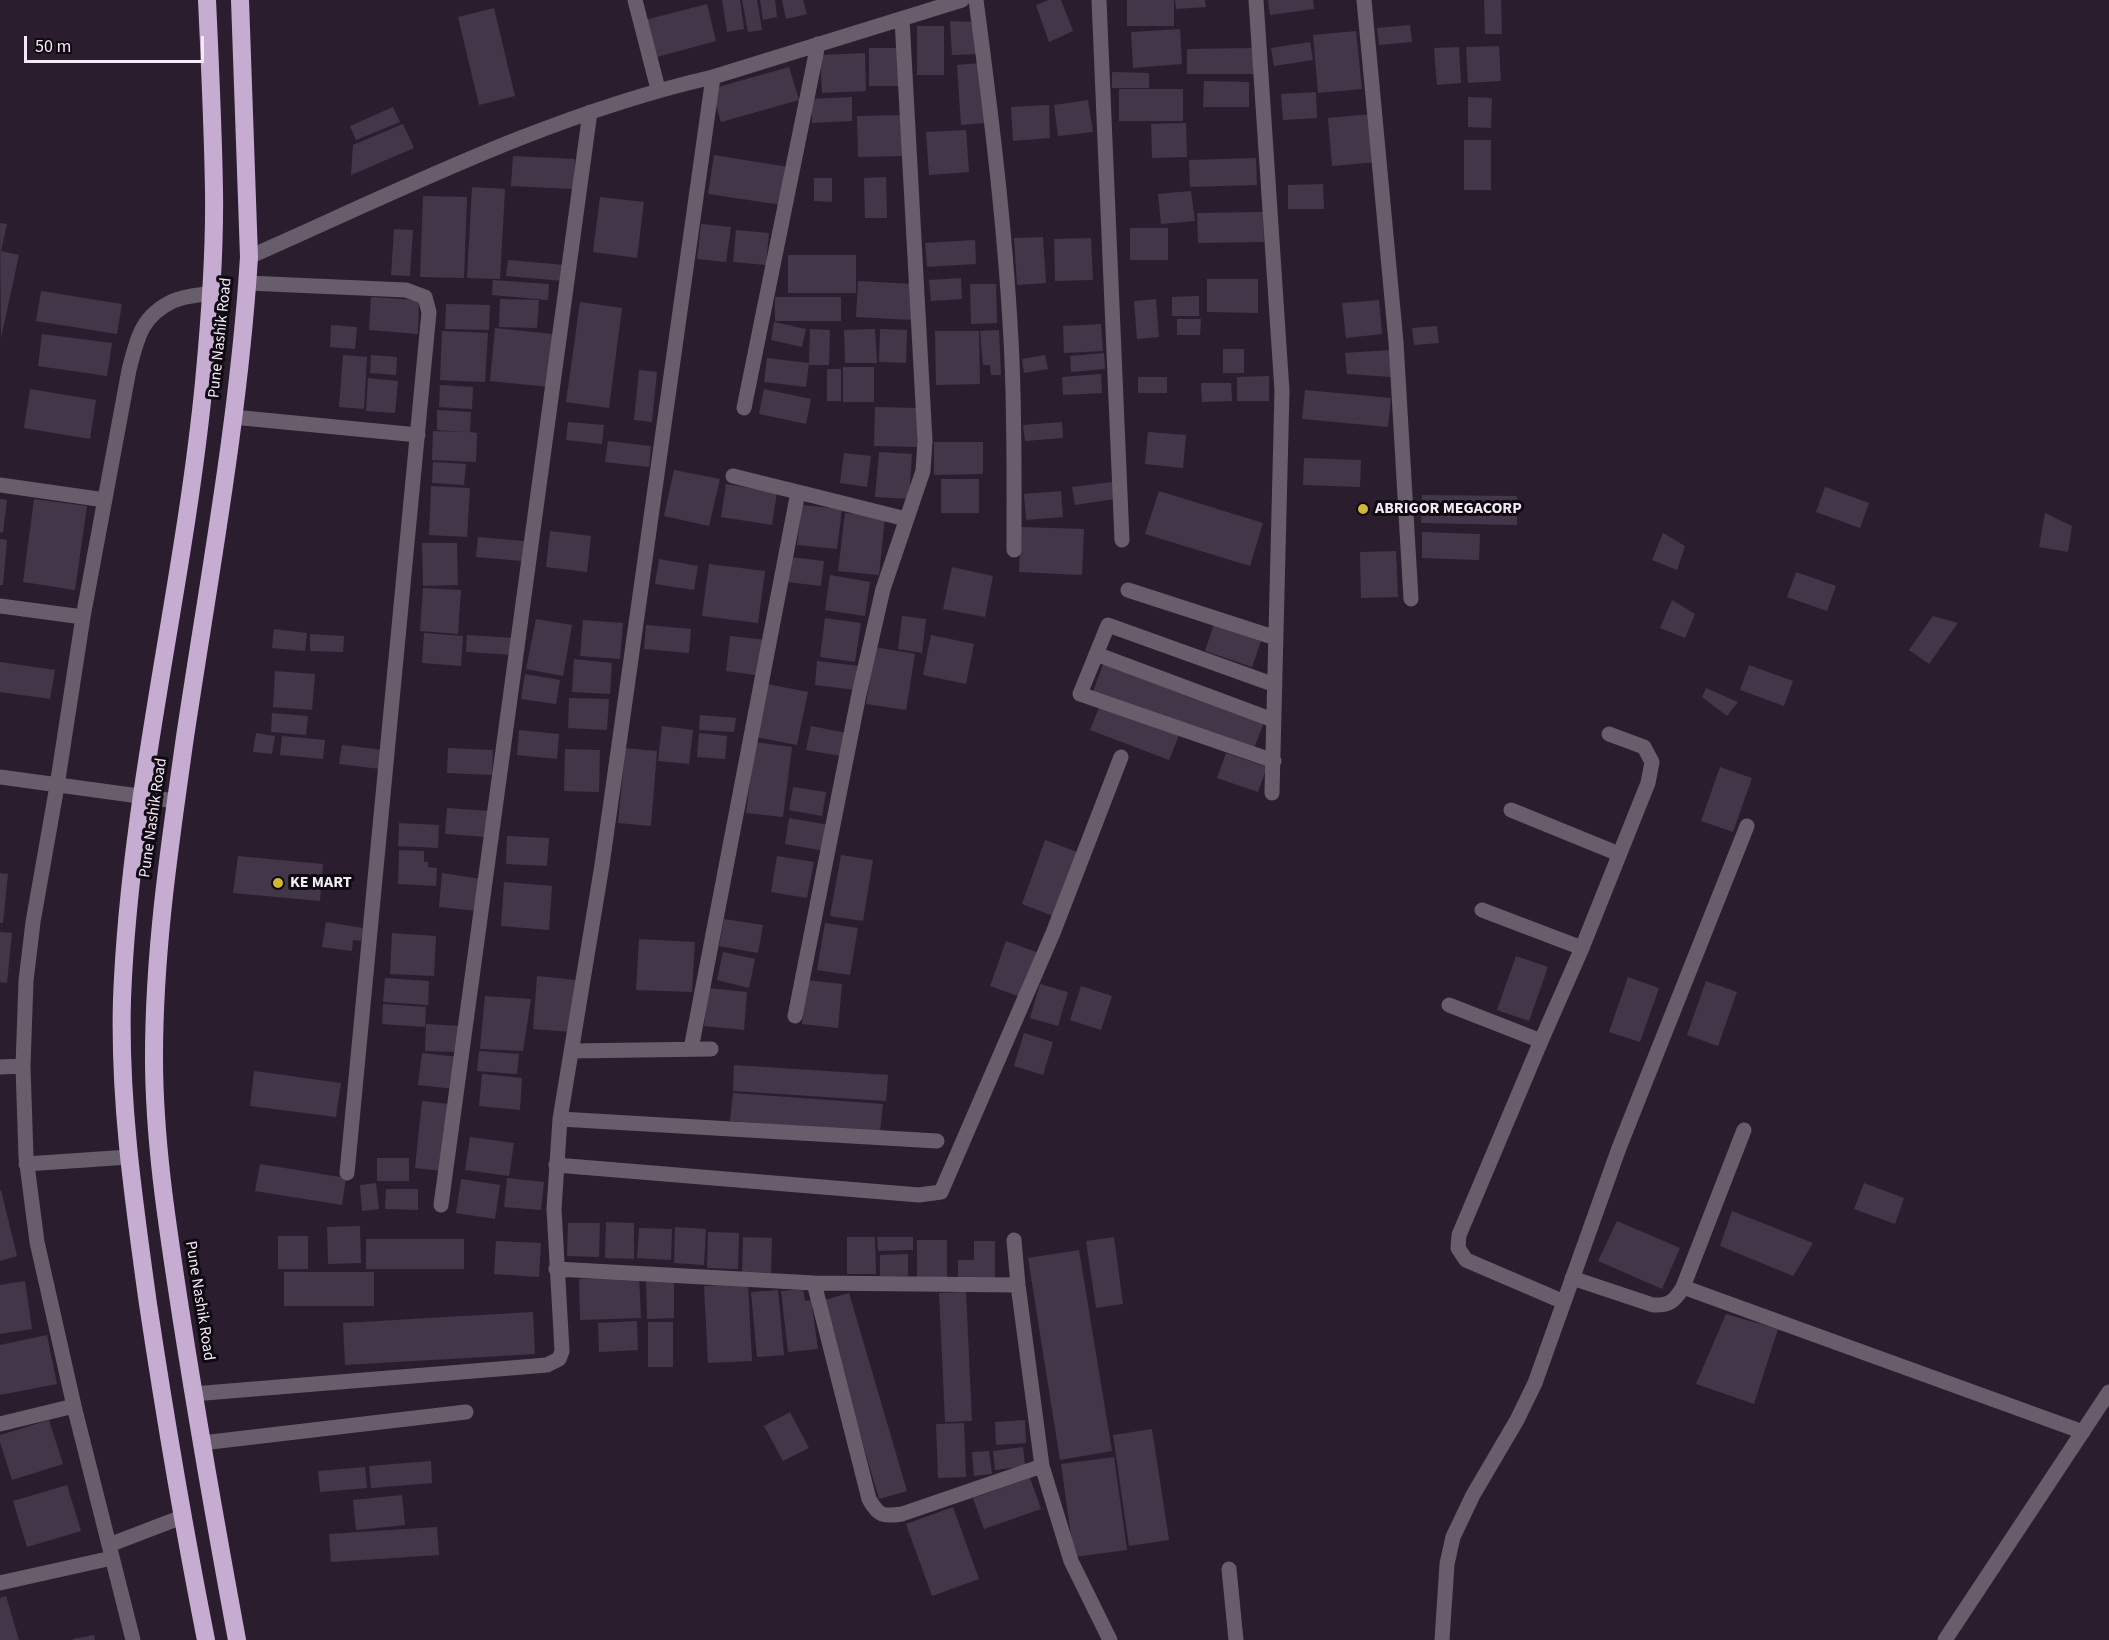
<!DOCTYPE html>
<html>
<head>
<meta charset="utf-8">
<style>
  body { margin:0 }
  #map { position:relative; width:2109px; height:1640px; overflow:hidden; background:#2a1e2e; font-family:"Source Sans 3",sans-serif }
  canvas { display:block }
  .scale { position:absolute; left:24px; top:36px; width:180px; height:27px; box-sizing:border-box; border:3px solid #f3eaf6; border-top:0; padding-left:8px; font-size:18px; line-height:21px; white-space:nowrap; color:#f3eaf6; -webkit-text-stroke:4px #0f0a11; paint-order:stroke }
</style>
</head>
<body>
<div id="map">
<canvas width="2109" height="1640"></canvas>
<div class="scale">50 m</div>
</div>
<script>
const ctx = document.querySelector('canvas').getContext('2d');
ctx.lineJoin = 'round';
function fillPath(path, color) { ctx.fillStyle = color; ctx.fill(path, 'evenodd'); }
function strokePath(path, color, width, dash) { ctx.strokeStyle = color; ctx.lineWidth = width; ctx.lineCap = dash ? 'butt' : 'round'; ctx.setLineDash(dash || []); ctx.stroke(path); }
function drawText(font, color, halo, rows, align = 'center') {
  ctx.font = font + ' "Source Sans 3",sans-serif'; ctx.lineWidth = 6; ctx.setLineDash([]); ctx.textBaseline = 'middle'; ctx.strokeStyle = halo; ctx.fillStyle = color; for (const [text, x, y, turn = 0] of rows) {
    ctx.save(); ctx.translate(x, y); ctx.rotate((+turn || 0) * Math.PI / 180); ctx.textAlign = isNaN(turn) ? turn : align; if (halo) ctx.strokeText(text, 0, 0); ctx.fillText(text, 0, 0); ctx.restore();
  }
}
fillPath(new Path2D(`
  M722 0H740L744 29 727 32Z
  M742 0H757L762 30 748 32Z
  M760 0H775L777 17 763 20Z
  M782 0H803L807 14 786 19Z
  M1049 0H1061L1073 31 1049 42 1036 5Z
  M1127 0H1174V26H1127Z
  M1175 0H1205L1206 7 1176 9Z
  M1268 0H1313L1314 9 1270 15Z
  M1484 0H1501L1502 34H1485Z
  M707 4 716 41 657 57 645 20Z
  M494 8 515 96 479 105 458 17Z
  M950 21 976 22 978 54 952 55Z
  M1410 25 1412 42 1379 45 1377 28Z
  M917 26H944V75H917Z
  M1180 29 1182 64 1133 68 1131 32Z
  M1356 31 1362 89 1318 93 1313 35Z
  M1310 42 1313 60 1274 66 1271 48Z
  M1499 46 1501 81 1468 83 1466 47Z
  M1459 47 1461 83 1437 85 1434 48Z
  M869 48H901V86H869Z
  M1253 48 1254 74H1187V49Z
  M865 53 866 91 822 93 820 55Z
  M981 63 985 123 961 125 957 65Z
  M789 67 799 100 721 122 711 89Z
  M1112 72 1149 73V88H1112Z
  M1204 81 1249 82V107H1203Z
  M1119 89H1183V121H1119Z
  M1316 92 1317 118 1283 120 1281 94Z
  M852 97V121L812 123 811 99Z
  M1468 97 1492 98 1491 128 1468 127Z
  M1088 100 1093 132 1058 136 1054 105Z
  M1049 105 1050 138 1013 141 1011 107Z
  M393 107 400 122 356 140 350 126Z
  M1373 114 1377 162 1332 166 1328 118Z
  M905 115 906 156 858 157 857 116Z
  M1186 123 1187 157 1152 158 1151 124Z
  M403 124 414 148 351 175 353 145Z
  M966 130 969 172 929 175 926 132Z
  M1464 140H1491V190H1464Z
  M714 155 788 167 782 205 708 194Z
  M513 156 575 159 574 189 511 186Z
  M1256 158 1257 185 1190 187 1189 160Z
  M886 177 887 218H865L864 178Z
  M814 178H832V202L814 201Z
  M1323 184 1324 209H1288V185Z
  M472 187 505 189 500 279 467 278Z
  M1191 191 1195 221 1161 224 1158 194Z
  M423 196 467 197 464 278 420 277Z
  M600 197 644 202 637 258 593 252Z
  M1263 212 1264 242 1198 243 1197 213Z
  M0 223 7 224 1 251 19 255 1 338Z
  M701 224 731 227 726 262 697 259Z
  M1130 228H1168V260H1130Z
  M394 229 413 230 410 276 391 275Z
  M736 230 769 233 766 265 733 262Z
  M1043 237 1046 283 1017 285 1014 238Z
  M1091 238 1093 280 1055 281 1054 239Z
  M975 240 976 264 927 267 925 243Z
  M788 255H856V293H788Z
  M508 260 565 265 564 281 506 276Z
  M961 278 962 299 931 301 929 280Z
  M1207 279H1258V313L1207 312Z
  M493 280 549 284 548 300 492 295Z
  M858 281 915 284 914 320 856 317Z
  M970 284H996L997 323 971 324Z
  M41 291 122 304 117 334 36 321Z
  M1199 296V316H1172V297Z
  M371 297 419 300 418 334 369 330Z
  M775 297H841V321H775Z
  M500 299 539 300 537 328 499 327Z
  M1156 299 1159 337 1137 339 1134 301Z
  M1379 300 1382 334 1346 338 1342 303Z
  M580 302 622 308 609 408 566 402Z
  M446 304 490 305 489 330 445 329Z
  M1177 319H1201L1200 335H1177Z
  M774 322 806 329 802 347 771 340Z
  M1101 324 1103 351 1064 353 1063 326Z
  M331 325 357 327 355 349 330 347Z
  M1437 326 1439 343 1414 345 1412 328Z
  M495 328 553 334 548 387 490 381Z
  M810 329 830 330 829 365H809Z
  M875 329 877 363H845L844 330Z
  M880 329 907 330 906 363 879 362Z
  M999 330 1001 375H991L990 365H983L980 331Z
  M442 331 488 333 485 382 440 380Z
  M935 331H979L980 384 936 385Z
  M42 334 112 343 107 376 38 366Z
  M1223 349H1244V373H1223Z
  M1390 350 1391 377 1347 374 1345 353Z
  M1104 353 1105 369 1071 372 1070 356Z
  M343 355 367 357 364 409 339 407Z
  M371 355 397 357 396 375 370 373Z
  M1045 355 1048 369 1024 373 1022 359Z
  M767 358 809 363 806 387 764 382Z
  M843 367H874V402H843Z
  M827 369H841V401H827Z
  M639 370 657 372 652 422 634 420Z
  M1101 374 1102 393 1063 395 1062 377Z
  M1269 376V401H1237V377Z
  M1138 377H1167V393H1138Z
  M368 378 398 381 395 413 366 411Z
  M1201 383H1231L1232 401 1202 402Z
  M440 385 473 387 472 409 439 407Z
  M30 389 96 400 90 439 24 428Z
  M764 389 811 399 806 424 759 414Z
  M1305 390 1391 398 1388 427 1302 419Z
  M875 407 920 408 918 447 874 446Z
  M437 410 471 412 470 432 477 433 476 462 432 460 433 431 466 432 437 430Z
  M568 422 604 425 602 444 566 440Z
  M1062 422 1063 438 1025 441 1023 425Z
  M1148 432 1186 435 1183 468 1145 464Z
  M608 441 651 446 649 467 605 462Z
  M934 442H983V474L934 475Z
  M879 452 912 454 909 499 875 497Z
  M844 453 871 456 867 487 840 483Z
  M1304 458 1361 460 1360 487 1303 485Z
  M433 462 466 464 464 485 432 483Z
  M674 470 720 479 709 526 664 516Z
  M941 479H979V513H941Z
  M1112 482 1115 499 1075 505 1072 487Z
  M726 484 777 492 772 525 721 517Z
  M431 486 470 488 467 537 429 535Z
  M1825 487 1869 503 1860 528 1816 512Z
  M1061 491 1063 517 1026 520 1024 494Z
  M1159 491 1263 523 1250 566 1145 534Z
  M1422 495 1517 496V525L1421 523Z
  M0 499 7 500 3 533 0 532Z
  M34 499 87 506 75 590 23 582Z
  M802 505 842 509 837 549 797 545Z
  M845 513 885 517 879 575 838 571Z
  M2045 513 2072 526 2068 552 2039 547Z
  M1021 527 1084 529 1082 575 1019 572Z
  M550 531 591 536 587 572 546 567Z
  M1422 532 1480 534 1479 560 1422 558Z
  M1663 533 1685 546 1677 570 1652 560Z
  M478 537 524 541 522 561 476 557Z
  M0 539 7 540 3 585H0Z
  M422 543H457L458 585 423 586Z
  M1396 551 1398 597 1361 598 1360 552Z
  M790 557 824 561 821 586 787 582Z
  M659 559 698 566 694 590 655 584Z
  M709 564 765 571 758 623 702 616Z
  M952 567 993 576 985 617 943 609Z
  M1796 572 1836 586 1827 611 1787 597Z
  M830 575 870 582 865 616 825 610Z
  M423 588 461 590 458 634 420 631Z
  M1672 600 1695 614 1685 638 1660 628Z
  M902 616 926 619 922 653 898 649Z
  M1933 616 1958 623 1929 664 1909 650Z
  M825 618 861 623 855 662 820 657Z
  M536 619 572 625 563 676 526 669Z
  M583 620 623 623 620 659 580 656Z
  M1214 624 1261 641 1252 667 1205 651Z
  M646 625 691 629 689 653 644 649Z
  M274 629 307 633 305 651 272 648Z
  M424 633 463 636 461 666 422 663Z
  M310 634 344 636 343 652 310 651Z
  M467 635 514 638 513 655 466 652Z
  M931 635 974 644 966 684 923 675Z
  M730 636 767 640 762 676 726 671Z
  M875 647 915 654 906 710 866 704Z
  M574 659 612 663 610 694 572 692Z
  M817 661 859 666 856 690 815 685Z
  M0 662 55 670 50 699 0 692Z
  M1104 662 1264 722 1253 751 1093 691Z
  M1749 665 1793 681 1784 706 1740 690Z
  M275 671 315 674 312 710 273 707Z
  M525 674 560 680 556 704 521 699Z
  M767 684 808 692 797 745 756 737Z
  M1706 688 1738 702 1727 716 1702 697Z
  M569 698 609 699 607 730 568 728Z
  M1100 705 1179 735 1169 760 1090 730Z
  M272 713 308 716 306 735 271 732Z
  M700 715 736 718 734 732 699 730Z
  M662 726 693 730 689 764 658 761Z
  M811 726 851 734 846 757 806 750Z
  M519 730 559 734 557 759 517 755Z
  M256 733 275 736 272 754 253 752Z
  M699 733 727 736 725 759 697 757Z
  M282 736 325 740 323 759 280 755Z
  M755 742 792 747 783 817 746 813Z
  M342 745 383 750 380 769 339 764Z
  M448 748 493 750 492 775 447 773Z
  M625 748 657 751 651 826 618 823Z
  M565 749 600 750 599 792 564 791Z
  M1226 753 1267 767 1258 792 1217 778Z
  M1720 767 1752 778 1733 832 1701 821Z
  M793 787 826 792 822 816 789 810Z
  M447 808 490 811 487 837 445 834Z
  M789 818 829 825 825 851 785 844Z
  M399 823 439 825 438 848 398 846Z
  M507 836 549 838 547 866 506 864Z
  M1045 840 1080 853 1056 917 1022 904Z
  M399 850 424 851V862H428V867L437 868 436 886 398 884Z
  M841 855 873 860 863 921 830 916Z
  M238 856 323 864 320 901 233 893Z
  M777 856 814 862 807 898 771 892Z
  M0 873 8 874 3 923H0Z
  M442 873 482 879 478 911 439 907Z
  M504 882 552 886 549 930 501 926Z
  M724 919 763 925 758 953 719 946Z
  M326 922 363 928 361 941 353 940 352 951 322 947Z
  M825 923 858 928 850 975 817 970Z
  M0 932 12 933 7 983 0 982Z
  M392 933 436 936 434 976 390 974Z
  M639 939 695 942 692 992 636 990Z
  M1006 941 1039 953 1023 998 990 986Z
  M723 952 755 959 749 988 717 980Z
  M1516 956 1548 967 1529 1021 1497 1010Z
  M537 976 576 980 571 1032 533 1029Z
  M1628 977 1659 988 1640 1042 1609 1032Z
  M385 978 429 981 428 1005 383 1002Z
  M806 980 842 984 838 1028 802 1024Z
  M1706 981 1737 992 1718 1046 1687 1035Z
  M1040 984 1068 992 1058 1026 1030 1018Z
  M1081 986 1112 996 1101 1030 1070 1020Z
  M708 988 747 992 744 1030 704 1026Z
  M485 996 531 999 523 1051 480 1049Z
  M383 1004 426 1007 425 1027 382 1024Z
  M426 1024 460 1026 459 1052 425 1051Z
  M1024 1033 1053 1042 1043 1075 1014 1066Z
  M479 1051 519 1054 517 1074 477 1071Z
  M422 1053 459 1057 455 1089 418 1085Z
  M734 1065 888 1075 886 1101 733 1091Z
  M254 1071 341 1083 336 1117 250 1106Z
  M482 1074 522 1078 520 1110 479 1106Z
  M733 1093 883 1104 880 1133 730 1121Z
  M422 1101 449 1104 442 1171 415 1168Z
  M470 1137 514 1143 509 1176 465 1170Z
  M377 1158H409V1181H377Z
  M260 1164 346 1178 342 1205 255 1191Z
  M507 1178 544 1182 541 1210 504 1207Z
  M461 1179 500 1185 495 1219 456 1213Z
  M376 1183 379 1209 362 1211 360 1185Z
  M1864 1183 1904 1198 1895 1224 1854 1209Z
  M386 1189H418V1210L385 1209Z
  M1 1190 17 1256 0 1261V1191Z
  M1732 1211 1813 1243 1793 1276 1720 1246Z
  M1617 1221 1680 1248 1662 1289 1598 1261Z
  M606 1222 634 1223V1259L605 1258Z
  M568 1223H600L599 1257 567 1256Z
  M360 1226 361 1263 328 1264 327 1227Z
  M675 1227 706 1229 704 1265 674 1263Z
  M639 1228 672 1229 671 1260 637 1258Z
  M708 1232 739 1233 738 1269 707 1268Z
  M278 1236H308V1269H278Z
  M743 1237 772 1238 771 1273 742 1272Z
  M847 1237H875L876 1274H847Z
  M877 1237H913V1250L878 1251Z
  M1114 1237 1123 1304 1096 1308 1086 1241Z
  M366 1239H464V1269H366Z
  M917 1240H947V1277H917Z
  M496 1241 541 1243 539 1277 494 1274Z
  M974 1241H995V1278H958V1260H974Z
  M1079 1250 1112 1451 1060 1460 1028 1258Z
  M908 1254V1276H880V1255Z
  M284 1272H374V1306H284Z
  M639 1276 641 1318 580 1320 579 1279Z
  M646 1278H674V1318L647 1319Z
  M25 1281 32 1329 0 1334V1285Z
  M748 1284 752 1361 708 1363 704 1286Z
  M803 1289 805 1301 811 1300 818 1349 788 1352 781 1291Z
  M778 1290 784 1355 757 1357 751 1292Z
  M966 1292 972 1421 945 1422 939 1293Z
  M849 1293 907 1491 879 1499 821 1301Z
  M533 1312 535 1354 345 1365 343 1323Z
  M1726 1314 1778 1329 1754 1404 1696 1384Z
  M637 1321 638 1350 599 1352 598 1323Z
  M648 1322H673V1367H648Z
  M47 1335 57 1384 0 1395V1345Z
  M790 1412 809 1448 783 1461 764 1426Z
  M49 1420 63 1464 12 1480 0 1442V1435Z
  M1025 1420 1026 1443 996 1445 995 1422Z
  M964 1423 966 1477 938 1478 936 1424Z
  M1152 1429 1169 1540 1129 1546 1113 1435Z
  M1023 1447 1025 1466 995 1470 993 1451Z
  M989 1451 992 1474 974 1476 972 1452Z
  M1114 1457 1127 1550 1074 1557 1061 1464Z
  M431 1461 432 1483 371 1488 369 1466Z
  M365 1467 367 1488 320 1492 318 1471Z
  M1030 1478 1041 1509 984 1529 973 1498Z
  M67 1485 81 1531 27 1547 13 1501Z
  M402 1495 405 1525 356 1530 353 1500Z
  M953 1507 979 1579 932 1596 906 1524Z
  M437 1527 439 1555 331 1562 329 1534Z
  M6 1596 19 1640H0V1598Z
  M94 1635 95 1640H73V1639Z`), '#433648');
strokePath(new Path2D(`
  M635 0 658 89
  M976 0C991 113 1005 226 1011 340 1015 410 1014 480 1014 550
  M1099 0 1122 540
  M1256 0 1282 391 1272 793
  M1364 0 1396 342 1411 599
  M249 257C401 190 550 114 713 77
  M247 283 406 290 425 297 429 312 347 1173
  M744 408 818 44
  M233 417 418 435
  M733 476 798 492
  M0 485 105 500
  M1128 590 1276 638
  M0 606 83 617
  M1096 654 1273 720
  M1274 761 1080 694 1108 625 1275 685
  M0 777 175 801
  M1511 810 1619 854
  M1482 910 1582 948
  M1449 1005 1541 1041
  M795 1016 859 694 883 589 923 471 925 441 902 19
  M691 1049 798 492 906 519
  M571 1051 711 1049
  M0 1067 23 1066
  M560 1119 937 1141
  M26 1164 129 1157
  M556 1165 919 1195 941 1192 1053 933 1121 757
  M441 1205 590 112
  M1014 1240 1018 1285 1042 1466 1071 1561 1110 1640
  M556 1269 814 1283 1018 1285
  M1572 1278 1653 1305C1669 1306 1675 1301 1683 1287L1744 1130
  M814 1283 869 1499C879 1517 883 1516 902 1514L1042 1466
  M1683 1287 2083 1432
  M1564 1302 1466 1260 1458 1248 1459 1235 1541 1041 1582 948 1648 783 1652 762 1644 747 1609 734
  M193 1394 547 1365 559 1359 562 1351 554 1209 560 1119 602 865 713 77 962 0
  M0 1424 74 1406
  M202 1443 466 1412
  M109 1545 182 1517
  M1229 1569 1236 1640
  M0 1583 112 1558
  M133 1640 74 1406 37 1242 26 1157 23 1066 26 981 33 922 57 786 83 617 129 370C137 339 141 316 173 301 184 296 199 295 211 293
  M1442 1640 1447 1564 1453 1537 1473 1495 1517 1420 1535 1383 1619 1148 1747 826
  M1945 1640 2109 1392`), '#675d6b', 15);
strokePath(new Path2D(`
  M206 1640C184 1529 165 1417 148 1304 134 1203 119 1101 122 999 130 791 184 588 204 382 210 319 215 254 214 191 213 127 210 64 207 0
  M237 1640C217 1532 198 1424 181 1315 168 1230 154 1144 154 1057 154 949 170 843 185 737 209 577 239 418 249 257L240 0`), '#c7acd1', 18);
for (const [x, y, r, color] of [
  [1363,509,6,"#d2b635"],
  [278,883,6,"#d2b635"]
]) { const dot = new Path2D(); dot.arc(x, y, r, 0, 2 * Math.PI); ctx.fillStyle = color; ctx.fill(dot); strokePath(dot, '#0f0a11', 2); }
drawText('16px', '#f3eaf6', '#0f0a11', [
  ["Pune Nashik Road",221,338,-84],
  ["Pune Nashik Road",154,818,-82],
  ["Pune Nashik Road",199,1301,81]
]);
drawText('bold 16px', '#f3eaf6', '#0f0a11', [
  ["ABRIGOR MEGACORP",1375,509],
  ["KE MART",290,883]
], 'left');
</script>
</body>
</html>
